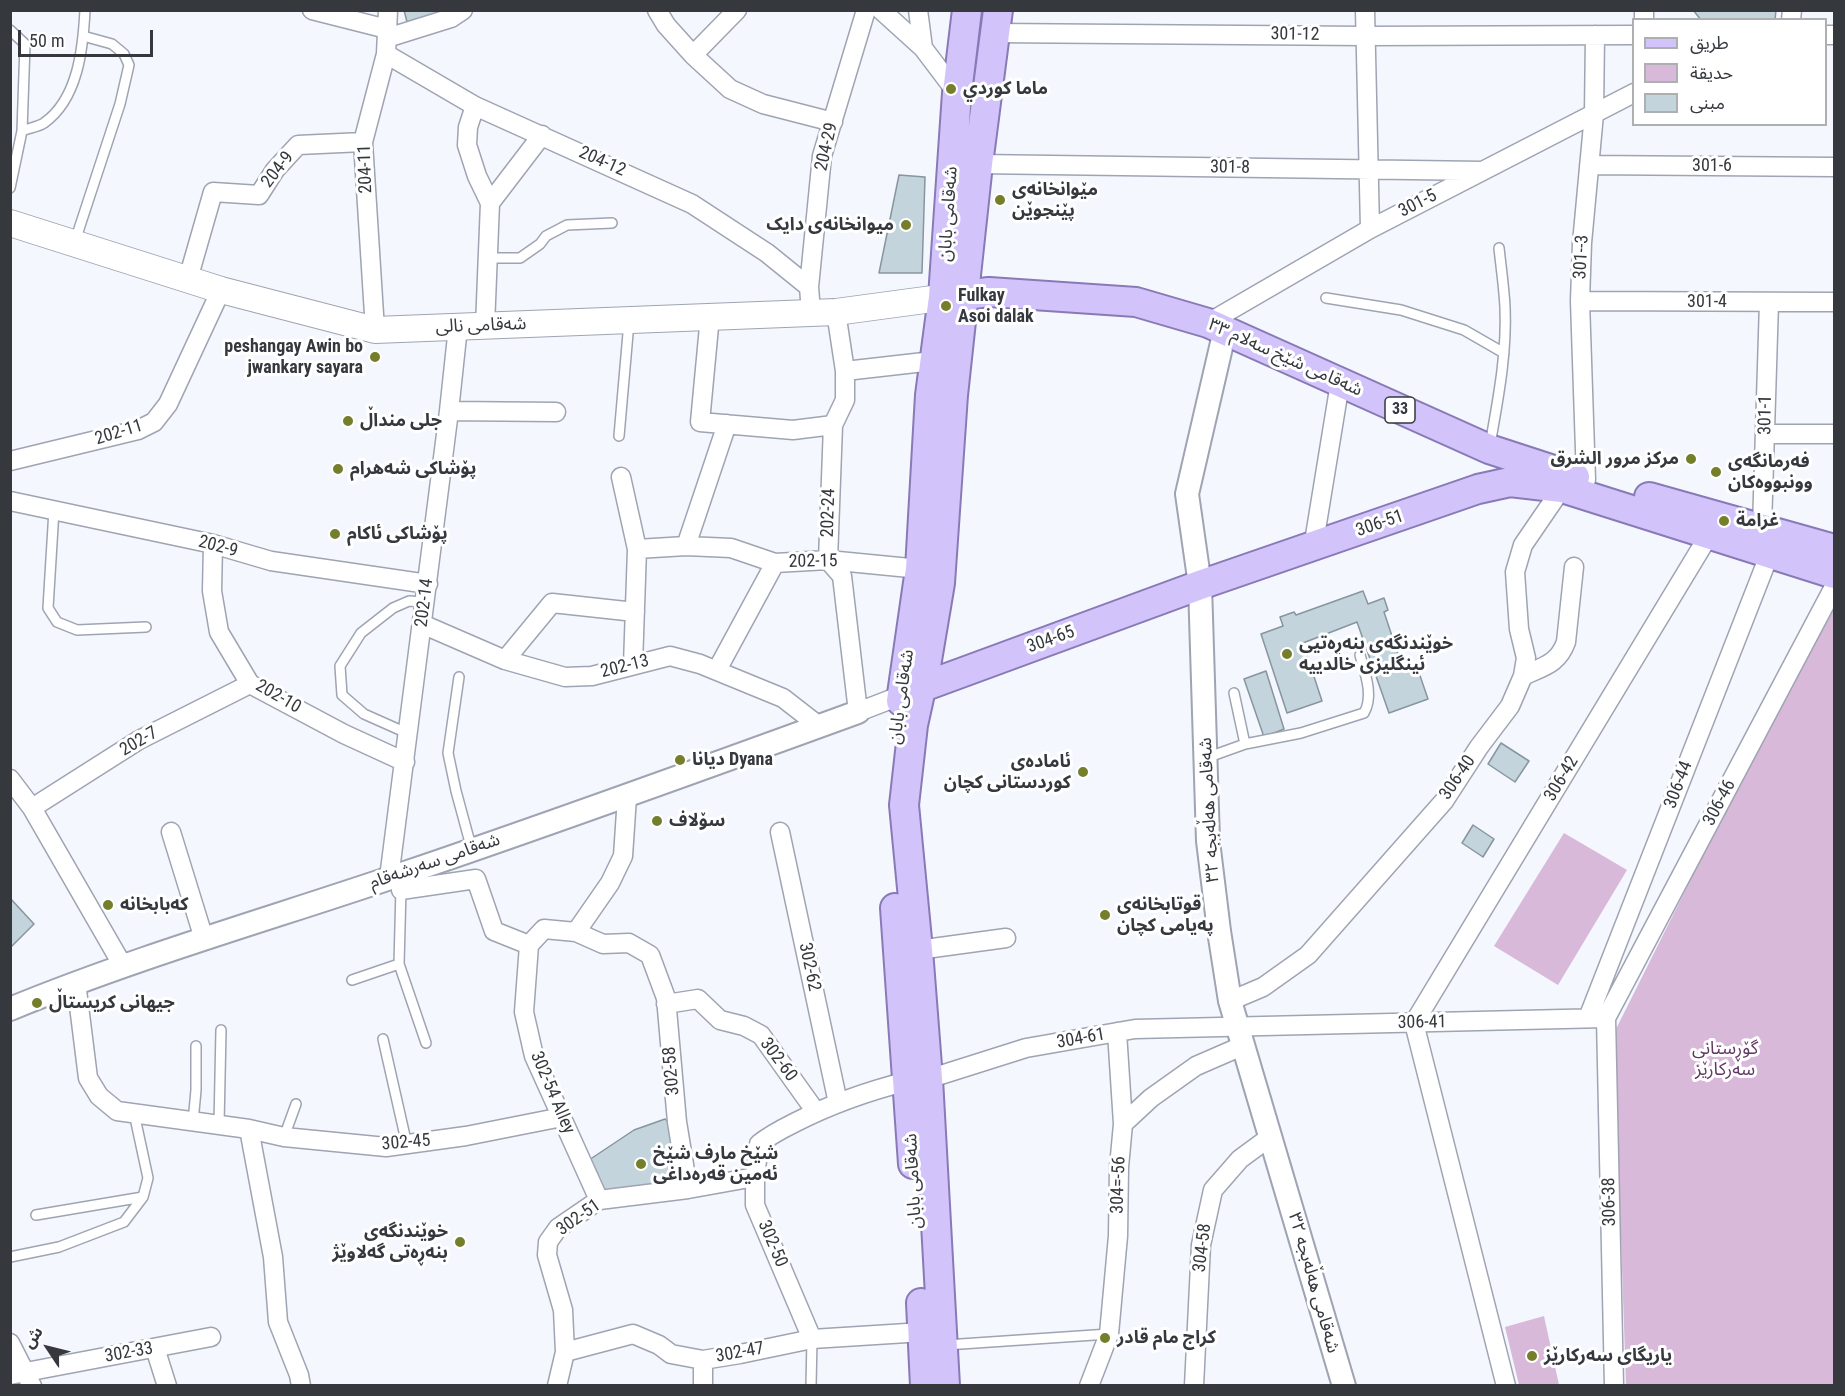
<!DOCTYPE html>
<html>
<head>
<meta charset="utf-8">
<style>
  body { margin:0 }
  #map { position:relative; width:1845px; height:1396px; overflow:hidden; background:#f4f7fd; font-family:"Roboto Condensed","Noto Sans Arabic",sans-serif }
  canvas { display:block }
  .frame { position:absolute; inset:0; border:12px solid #35383d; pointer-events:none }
  .legend { position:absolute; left:1632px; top:18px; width:195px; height:108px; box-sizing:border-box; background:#fff; border:2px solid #aeafb1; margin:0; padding:8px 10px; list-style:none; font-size:18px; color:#35383d }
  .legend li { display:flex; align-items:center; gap:12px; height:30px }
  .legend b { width:30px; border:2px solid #aeafb1 }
  .north { position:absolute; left:18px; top:1318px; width:60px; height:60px; -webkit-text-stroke:4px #fff; paint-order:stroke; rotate:305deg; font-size:16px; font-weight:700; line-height:24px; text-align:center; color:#35383d }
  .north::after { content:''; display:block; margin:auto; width:21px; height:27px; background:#35383d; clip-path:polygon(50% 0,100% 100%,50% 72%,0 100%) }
  .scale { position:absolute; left:18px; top:30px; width:135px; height:27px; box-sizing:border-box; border:3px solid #35383d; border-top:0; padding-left:8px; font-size:18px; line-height:21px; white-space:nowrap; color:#35383d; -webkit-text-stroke:4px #fff; paint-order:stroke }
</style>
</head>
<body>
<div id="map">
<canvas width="1845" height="1396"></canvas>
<div class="frame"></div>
<ul class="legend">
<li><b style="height:8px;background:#d2c4fa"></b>طريق</li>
<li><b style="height:16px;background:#d8b9d9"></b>حديقة</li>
<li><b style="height:16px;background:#c4d4dd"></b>مبنى</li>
</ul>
<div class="north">ش</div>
<div class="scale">50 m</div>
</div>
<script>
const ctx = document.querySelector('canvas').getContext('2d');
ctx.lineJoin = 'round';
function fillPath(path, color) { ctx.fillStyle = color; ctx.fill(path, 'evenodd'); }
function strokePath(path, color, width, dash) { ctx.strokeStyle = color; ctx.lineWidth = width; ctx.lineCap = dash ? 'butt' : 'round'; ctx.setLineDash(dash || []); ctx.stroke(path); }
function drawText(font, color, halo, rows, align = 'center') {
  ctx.font = font + ' "Roboto Condensed","Noto Sans Arabic",sans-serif'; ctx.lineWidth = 6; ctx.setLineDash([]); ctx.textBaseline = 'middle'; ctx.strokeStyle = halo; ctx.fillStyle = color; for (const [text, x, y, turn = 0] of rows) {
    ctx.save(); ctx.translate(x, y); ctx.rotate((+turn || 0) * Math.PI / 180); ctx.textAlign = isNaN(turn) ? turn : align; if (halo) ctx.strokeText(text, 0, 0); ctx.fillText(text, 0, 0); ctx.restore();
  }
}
fillPath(new Path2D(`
  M1830 601 1834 603V1385H1626L1614 1033Z
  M1564 833 1627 870 1558 985 1494 946Z
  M1544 1316 1559 1385H1519L1505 1327Z`), '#d8b9d9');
const building = new Path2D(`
  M404 10H453L408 26Z
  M1693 10H1776L1775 20H1701Z
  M899 175 925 177 922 273H879Z
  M1363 591 1368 604 1384 598 1388 610 1384 612 1403 669 1416 664 1428 699 1389 713 1357 622 1303 643 1322 701 1287 713 1261 634 1283 626 1280 617 1294 612 1296 615Z
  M1266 671 1284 729 1264 737 1244 679Z
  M1501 743 1529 761 1515 782 1488 764Z
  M1473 825 1494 839 1483 857 1462 843Z
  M10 898 34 924 10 948Z
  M665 1119 674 1127 683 1187 602 1197 586 1162 634 1130Z`);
fillPath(building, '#c4d4dd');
strokePath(building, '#86959e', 1.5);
const service = new Path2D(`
  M10 30 25 44 22 131 10 188
  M22 131C29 128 38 127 44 123 78 99 83 49 85 10
  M75 241 120 104 129 65 124 54 112 44 83 36
  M487 258H520L540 244 546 236 567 225 612 223
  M1326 298 1401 310 1464 330 1504 353
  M619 436 629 322
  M1490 445C1498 399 1507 354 1505 307 1504 287 1501 267 1499 248
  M54 510 48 608 57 622 77 630 146 627
  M459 677 448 753 456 791 472 850
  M1234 693 1245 744
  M409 734 364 714 342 695 340 666 361 633 393 608 409 601 425 602
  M1206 758 1245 744 1301 733 1364 713C1374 696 1365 673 1360 655
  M401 889 399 964 426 1043
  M352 980 399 964
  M383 1039 407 1145
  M193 1122 196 1090V1046
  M219 1124 221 1030
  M284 1137 296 1104
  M36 1215 143 1197
  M10 1257 59 1247 124 1222 143 1197 148 1178 134 1113
  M946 1345 1109 1334
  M811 1386 812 1339`);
const minor = new Path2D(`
  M312 10 387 29
  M657 10 666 25 693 55 730 89 763 104 833 122
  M881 10 923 48
  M918 10 923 48 957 93
  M1365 10 1370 229
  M1644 20V10
  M1791 20 1792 10
  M995 33 1365 36 1634 35
  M1826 35H1834
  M387 38 451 18 463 10
  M386 54 475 106 692 204 767 253 809 287
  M693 55 737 10
  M475 106 468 127 467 145 477 176 490 203 485 326
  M978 164 1482 171
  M1589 165 1834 167
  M490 203 542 135
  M188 279 213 192 259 195 275 170 298 145 363 142
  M1580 301 1834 302
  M811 312 809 287 822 156 866 10
  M836 312 845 371V400L833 425 828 560 842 576 858 712 902 695
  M710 316 700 422 793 430 833 425
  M1208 323 1370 229 1634 93
  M375 330 363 142 386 54 388 10
  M845 371 933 361
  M449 411 556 412
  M1766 434H1834
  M10 461 138 430 154 422 168 404 221 290
  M621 477 637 549 633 665
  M1586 480 1580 301 1582 243 1594 114 1595 35
  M10 501 213 544 271 561 428 584
  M1762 527 1769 302
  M213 544 212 591 219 632 250 684 344 734 405 762
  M686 546 727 424
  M1313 548 1340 383
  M637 549 686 546 731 548 775 563 828 560 920 569
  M422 624 505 660 565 677 592 676 670 656 700 664 783 698 819 726
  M505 660 552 603 635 612
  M717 670 775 563
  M1523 676C1544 666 1558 664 1566 642L1574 567
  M10 779 32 808 123 966
  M32 808 139 740 250 684
  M171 832 204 939
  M780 832 838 1103
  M389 878 449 411 458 327
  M401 890 476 879 494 931 529 945
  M576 932 610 883 623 856 627 797
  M529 945 544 929 576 932 603 944 629 943 650 955 666 998 677 1122 688 1189
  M529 945 524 1012 534 1056 599 1200
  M918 950 1006 938
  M76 982 88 1078 99 1096 117 1111 249 1129 284 1137 386 1147 466 1136 562 1117
  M1230 1001 1263 987 1308 955 1444 801 1479 747 1510 706 1523 676 1526 658 1519 629 1515 572 1523 545 1562 488
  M666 1004 698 999 720 1020 744 1026 761 1035 816 1112
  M1588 1018 1770 553
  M1117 1032 1123 1124
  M928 1079 1026 1048 1135 1029 1606 1018
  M249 1129 273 1257 278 1322 299 1375 301 1386
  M812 1339 755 1205V1177L759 1144C770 1135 782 1129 794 1123 831 1104 868 1091 908 1081
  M10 1343 32 1386
  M155 1348 167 1386
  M565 1352 633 1334 659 1345 671 1354 703 1360 740 1354 812 1339 923 1332
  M10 1375 211 1337
  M557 1386 565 1352 563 1310 547 1255 548 1242 558 1228 599 1200 688 1189 755 1177
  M703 1386V1360
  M1089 1386 1109 1334 1118 1236 1119 1167 1123 1124 1151 1098 1196 1066 1242 1046
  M1194 1386 1201 1245 1213 1190 1240 1159 1270 1137
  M1506 1386 1414 1023 1709 535
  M1614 1386 1606 1018 1834 587`);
const tertiary = new Path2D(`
  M1225 330 1187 494 1200 585 1208 841 1219 931 1230 1001 1344 1386
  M10 1009C139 956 273 918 405 873 556 822 707 767 858 712`);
const secondary = new Path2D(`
  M10 223 221 290 375 330 836 312 962 295`);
const primary = new Path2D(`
  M965 295 989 292 1136 302 1208 323 1489 449 1575 477
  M1649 497 1834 549
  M909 692 1200 585 1478 489 1510 482 1562 488 1834 574
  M901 701 920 569 930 395 943 297 957 93 967 10
  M895 908 913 1164
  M921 1303 925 1386
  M945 1386 928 1079 918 950 904 805 913 725 926 666 940 583 953 395 978 164 998 10`);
strokePath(service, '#9ea4b2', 12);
strokePath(minor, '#9ea4b2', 21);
strokePath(tertiary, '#9ea4b2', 26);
strokePath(secondary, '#9ea4b2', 28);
strokePath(primary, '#887ab6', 32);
strokePath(service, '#fff', 9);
strokePath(minor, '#fff', 18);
strokePath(tertiary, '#fff', 22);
strokePath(secondary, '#fff', 26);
strokePath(primary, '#d2c4fa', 28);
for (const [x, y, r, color] of [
  [951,89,6,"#757e2a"],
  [1000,200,6,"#757e2a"],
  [906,225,6,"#757e2a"],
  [946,306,6,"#757e2a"],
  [375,357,6,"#757e2a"],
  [348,421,6,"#757e2a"],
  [1691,459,6,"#757e2a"],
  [338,469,6,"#757e2a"],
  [1716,472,6,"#757e2a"],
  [1724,521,6,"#757e2a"],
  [335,534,6,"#757e2a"],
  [1287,654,6,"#757e2a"],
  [680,760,6,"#757e2a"],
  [1083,772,6,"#757e2a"],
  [657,821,6,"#757e2a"],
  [108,905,6,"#757e2a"],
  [1105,915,6,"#757e2a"],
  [37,1003,6,"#757e2a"],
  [641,1164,6,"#757e2a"],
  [460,1242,6,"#757e2a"],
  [1105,1338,6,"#757e2a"],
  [1532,1356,6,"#757e2a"]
]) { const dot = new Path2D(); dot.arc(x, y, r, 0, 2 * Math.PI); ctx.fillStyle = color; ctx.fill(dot); strokePath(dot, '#fff', 2); }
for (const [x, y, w] of [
  [1400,410,30]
]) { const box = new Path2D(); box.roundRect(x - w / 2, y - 13, w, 26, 4.5); ctx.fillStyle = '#fff'; ctx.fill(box); strokePath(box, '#35383d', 1.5); }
drawText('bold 16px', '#35383d', null, [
  ["33",1400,410]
]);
drawText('18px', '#35383d', '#fff', [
  ["301-12",1295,35,1],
  ["204-29",827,147,-77],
  ["204-12",602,162,24],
  ["301-6",1712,166],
  ["301-8",1230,168,1],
  ["204-11",366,169,-92],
  ["204-9",278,170,-52],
  ["301-5",1418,204,-27],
  ["شەقامی بابان",949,214,-86],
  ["301--3",1582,257,-87],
  ["301-4",1707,302],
  ["شەقامی نالی",481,326,-2],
  ["شەقامی شێخ سەلام ٣٣",1285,358,24],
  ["301-1",1766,415,-89],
  ["202-11",119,433,-17],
  ["202-24",829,513,-88],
  ["306-51",1380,524,-19],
  ["202-9",218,547,15],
  ["202-15",813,562,-1],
  ["202-14",425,603,-83],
  ["304-65",1051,640,-20],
  ["202-13",625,667,-14],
  ["202-10",278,697,30],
  ["شەقامی بابان",902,697,-82],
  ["202-7",139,742,-30],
  ["306-40",1458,778,-56],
  ["306-42",1562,779,-59],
  ["306-44",1679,785,-69],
  ["306-46",1720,803,-62],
  ["شەقامی هەڵەبجە ٣٢",1210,810,-93],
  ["شەقامی سەرشەقام",435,862,-19],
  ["302-62",809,967,78],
  ["306-41",1422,1023,-1],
  ["304-61",1081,1039,-10],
  ["302-60",778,1060,53],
  ["302-58",672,1071,-95],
  ["302-54 Alley",552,1093,67],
  ["302-45",406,1143,-5],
  ["شەقامی بابان",914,1181,-93],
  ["304=-56",1119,1185,-88],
  ["306-38",1610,1202,-91],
  ["302-51",579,1218,-35],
  ["302-50",772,1244,67],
  ["304-58",1203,1248,-83],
  ["شەقامی هەڵەبجە ٣٢",1313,1283,74],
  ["302-33",129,1353,-10],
  ["302-47",740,1353,-10]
]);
drawText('bold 18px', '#35383d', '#fff', [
  ["ماما كوردي",963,89],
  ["مێوانخانەی",1012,190],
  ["پێنجوێن",1012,211],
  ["میوانخانەی دایک",894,225,"right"],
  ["Fulkay",958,296],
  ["Asoi dalak",958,317],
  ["peshangay Awin bo",363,347,"right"],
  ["jwankary sayara",363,368,"right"],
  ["جلی منداڵ",360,421],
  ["مرکز مرور الشرق",1679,459,"right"],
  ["فەرمانگەی",1728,462],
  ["وونبووەکان",1728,483],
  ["پۆشاکی شەھرام",350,469],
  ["غرامة",1736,521],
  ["پۆشاکی ئاکام",347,534],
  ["خوێندنگەی بنەڕەتیی",1299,644],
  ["ئینگلیزی خالدییە",1299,665],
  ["دیانا Dyana",692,760],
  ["ئامادەی",1071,762,"right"],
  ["کوردستانی کچان",1071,783,"right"],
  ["سۆلاف",669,821],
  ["کەبابخانە",120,905],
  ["قوتابخانەی",1117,905],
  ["پەیامی کچان",1117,926],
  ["جیهانی کریستاڵ",49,1003],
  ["شێخ مارف شێخ",653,1154],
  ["ئەمین قەرەداغی",653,1175],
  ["خوێندنگەی",448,1232,"right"],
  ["بنەڕەتی گەلاوێژ",448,1253,"right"],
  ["کراج مام قادر",1117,1338],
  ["یاریگای سەرکارێز",1544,1356]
], 'left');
drawText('18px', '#613664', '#fff', [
  ["گۆڕستانی",1725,1049],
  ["سەرکارێز",1725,1070]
]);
</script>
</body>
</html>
